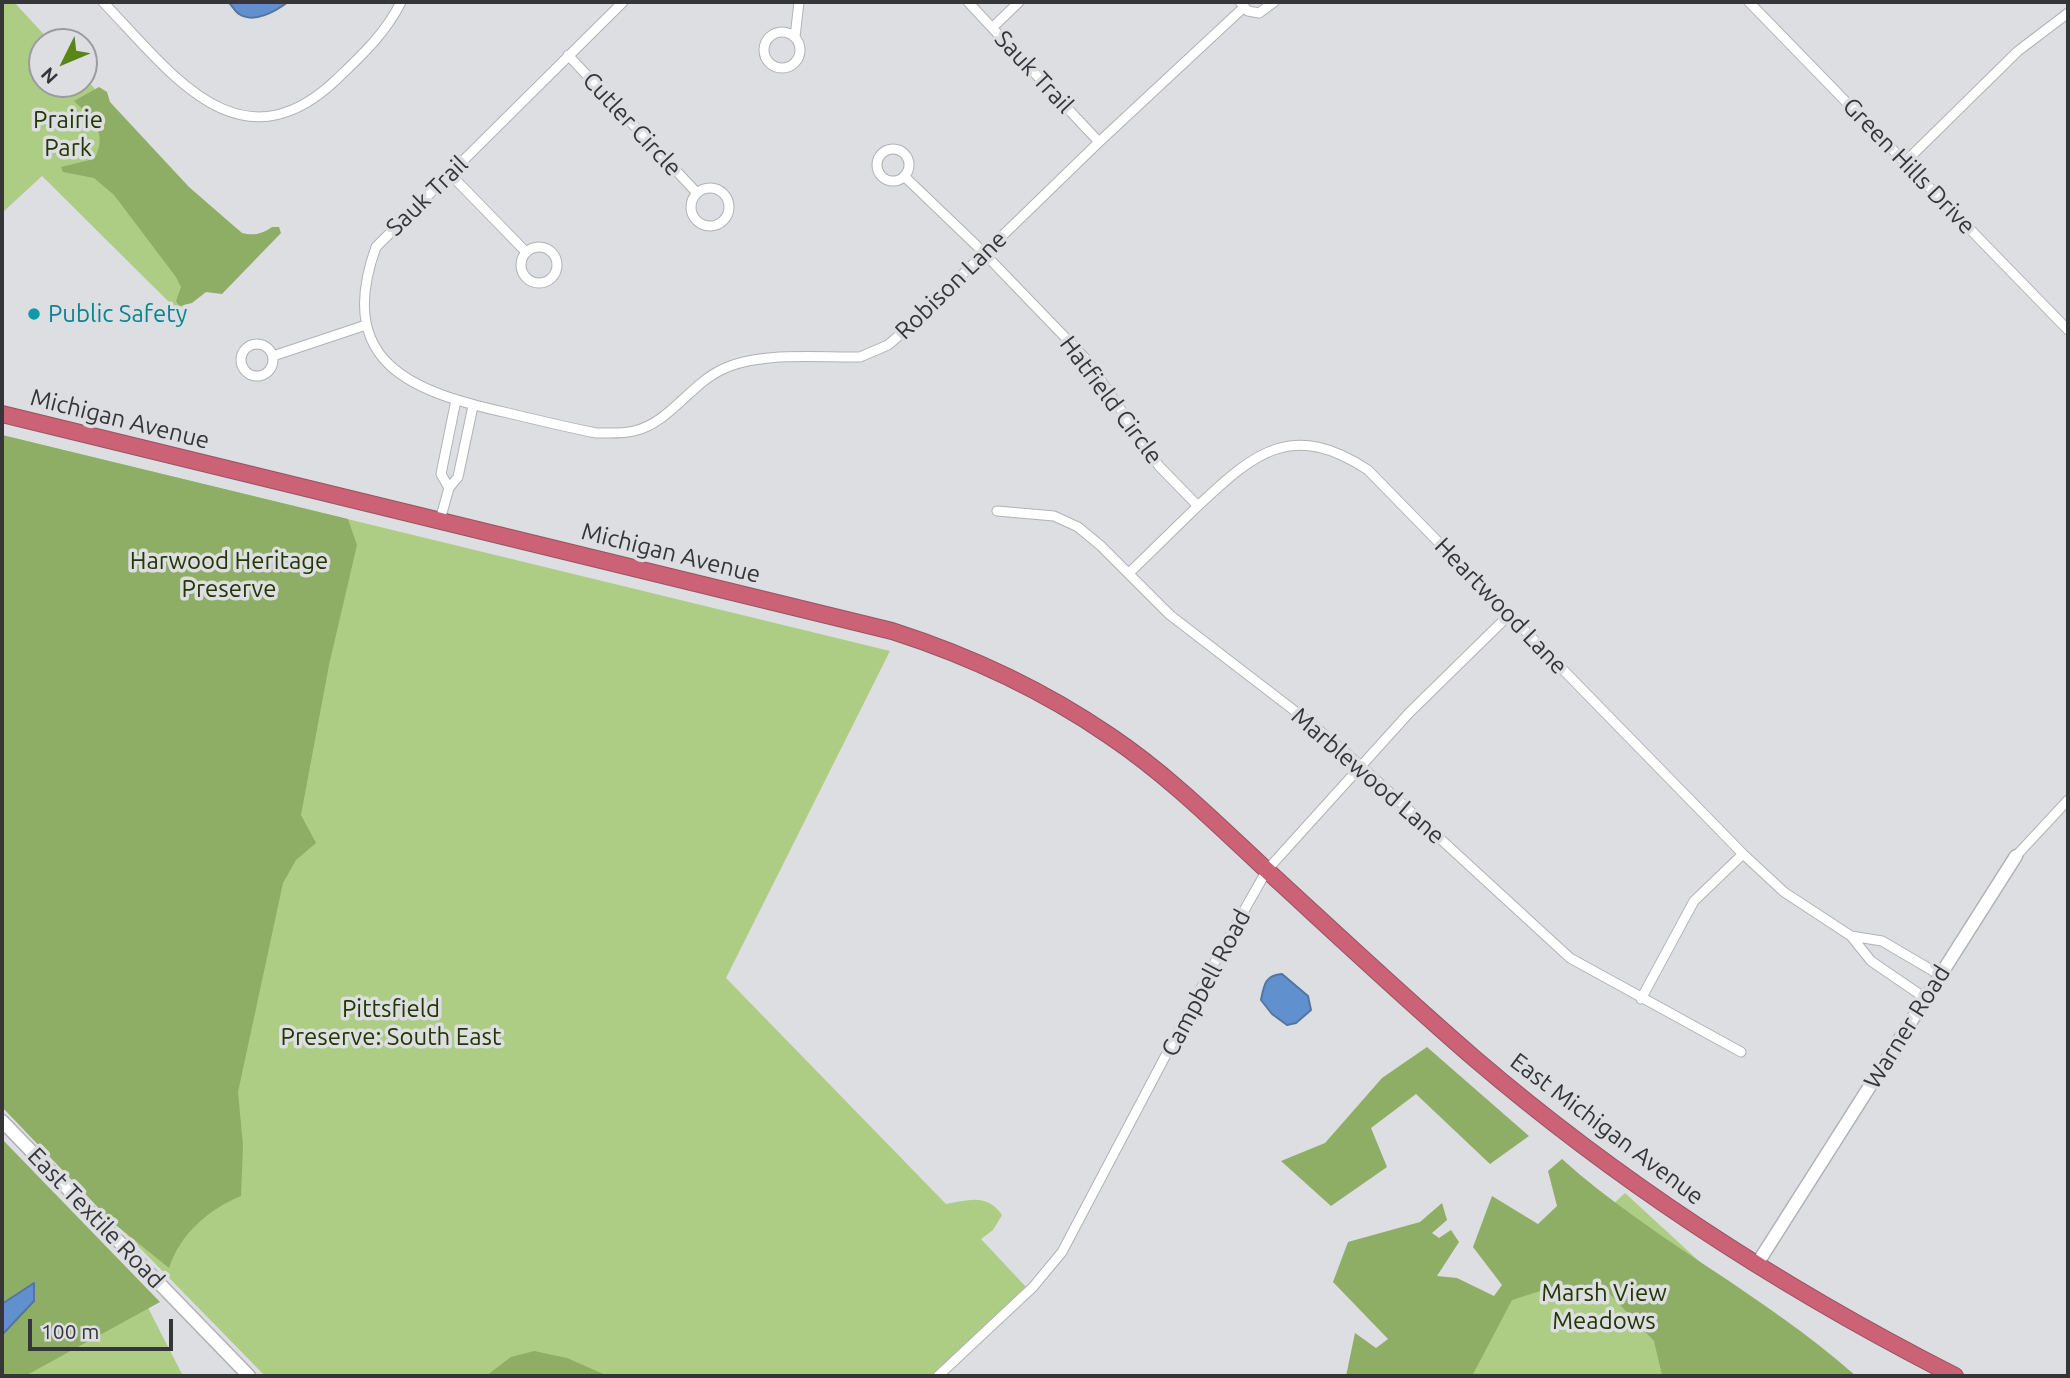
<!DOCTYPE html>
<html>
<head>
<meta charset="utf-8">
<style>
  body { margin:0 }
  #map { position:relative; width:2070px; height:1378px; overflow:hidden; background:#dcdee2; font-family:Ubuntu,sans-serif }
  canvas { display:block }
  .frame { position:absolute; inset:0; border:4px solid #363638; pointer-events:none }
  .north { position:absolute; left:28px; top:28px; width:70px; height:70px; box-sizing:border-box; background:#dcdee2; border:2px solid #9a9b9e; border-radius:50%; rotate:227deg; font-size:19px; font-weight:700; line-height:28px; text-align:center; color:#363638 }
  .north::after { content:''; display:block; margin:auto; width:24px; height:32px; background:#598616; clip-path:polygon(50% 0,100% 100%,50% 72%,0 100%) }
  .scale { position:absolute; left:28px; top:1319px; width:145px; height:32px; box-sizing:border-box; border:4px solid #363638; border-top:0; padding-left:9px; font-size:21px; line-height:24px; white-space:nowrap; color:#363638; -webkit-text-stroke:5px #dcdee2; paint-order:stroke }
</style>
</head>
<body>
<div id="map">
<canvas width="2070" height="1378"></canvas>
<div class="frame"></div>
<div class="north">N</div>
<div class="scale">100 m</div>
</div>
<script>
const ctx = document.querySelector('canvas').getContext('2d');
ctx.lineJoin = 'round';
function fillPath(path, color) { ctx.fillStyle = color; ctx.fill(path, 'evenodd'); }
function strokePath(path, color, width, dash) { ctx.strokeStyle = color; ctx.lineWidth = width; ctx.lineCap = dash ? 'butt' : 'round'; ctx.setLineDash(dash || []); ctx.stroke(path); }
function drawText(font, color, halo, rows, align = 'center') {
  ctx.font = font + ' Ubuntu,sans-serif'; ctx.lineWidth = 7; ctx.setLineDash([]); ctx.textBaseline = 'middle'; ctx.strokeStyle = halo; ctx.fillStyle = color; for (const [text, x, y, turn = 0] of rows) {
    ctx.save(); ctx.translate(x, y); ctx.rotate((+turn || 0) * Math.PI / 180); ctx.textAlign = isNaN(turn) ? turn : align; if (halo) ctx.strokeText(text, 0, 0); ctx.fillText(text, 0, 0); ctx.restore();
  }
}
fillPath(new Path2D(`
  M2 2H14L51 42H42V84H84V77L242 249 178 311 42 176 2 213Z
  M2 435 890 651 726 978 946 1204C969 1200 987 1193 1002 1215L993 1230 981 1239 1026 1287 931 1376H265L2 1107Z
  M2 1149 143 1298 183 1376H2Z
  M1625 1193 1726 1286 1657 1353 1662 1376H1428Z`), '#adcd85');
fillPath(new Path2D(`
  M99 87 107 92 110 102 189 187 242 233C254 236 262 234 272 227H279L281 233 222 294 206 292 192 303 179 306 176 301 181 287 176 277 114 195 94 178 63 172 61 167 94 159C109 134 92 118 74 101Z
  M2 435 348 519 357 545 329 665 301 815 316 843 296 860 283 883 238 1092 243 1145 241 1196C209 1209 180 1234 169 1268L112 1222 2 1107Z
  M1427 1047 1529 1136 1490 1164 1416 1094 1371 1128 1387 1167 1331 1206 1281 1161 1325 1143 1382 1078Z
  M2 1139 160 1302 25 1376H2Z
  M1562 1159C1652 1240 1764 1294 1856 1376H1662L1654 1341 1606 1290 1559 1285 1512 1300 1472 1376H1346L1355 1333 1376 1348 1388 1339 1333 1282 1348 1242 1420 1222 1442 1203 1447 1220 1432 1233 1439 1238 1451 1230 1459 1242 1437 1276 1457 1278 1494 1296 1502 1285 1473 1247 1492 1196 1538 1224 1557 1206 1548 1171Z
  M534 1351 567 1358 608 1376H486L511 1357Z`), '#8eae65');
const water = new Path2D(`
  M228 2H288C276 11 254 24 239 14 235 12 233 6 228 2Z
  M1282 974 1308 996 1311 1010 1296 1023 1287 1025 1272 1014 1261 1000C1264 985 1265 975 1282 974Z
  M34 1283V1301L2 1335V1304Z`);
fillPath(water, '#6091ce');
strokePath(water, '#5376a1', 2);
const street = new Path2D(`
  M103 2C170 71 239 173 337 79 362 55 385 34 401 2
  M623 2 376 247C334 363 412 392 508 413 537 420 566 427 596 433 608 433 622 434 634 431 669 423 690 385 721 370 758 351 819 358 860 357L888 345 902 333 1099 142 1243 8
  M968 2 1099 142
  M1240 2 1248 11 1259 13 1274 2
  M1749 2 2068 330
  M993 27 1019 2
  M764 50a18 18 0 1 1 36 0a18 18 0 1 1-36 0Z
  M795 37 799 2
  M568 55 697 193
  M877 165a16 16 0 1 1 32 0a16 16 0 1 1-32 0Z
  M1905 162 2018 51 2068 13
  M450 174 526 252
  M904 176 977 246 1087 360 1159 466 1198 506
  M691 207a19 19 0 1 1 38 0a19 19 0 1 1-38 0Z
  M521 265a18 18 0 1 1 36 0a18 18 0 1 1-36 0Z
  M241 360a16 16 0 1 1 32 0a16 16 0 1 1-32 0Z
  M273 356 366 325
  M449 488 441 474 456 400
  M997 511 1054 516 1078 527 1101 546 1170 615 1313 725 1361 766 1570 958 1741 1052
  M440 520 449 488 458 477 473 406
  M1129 573C1152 551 1175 528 1199 505 1256 451 1293 421 1368 470L1743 854 1784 892 1851 936 1871 961 1925 998
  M2016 856 2068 800
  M1851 936 1882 941 1940 975
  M1641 999 1694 901 1743 854
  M938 1376 1033 1287 1062 1252 1216 960 1267 870 1409 713 1510 614`);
const secondary = new Path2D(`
  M2 1121 249 1376
  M1757 1264 2016 856`);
const highway = new Path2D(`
  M2 414 892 631C970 656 1043 690 1110 736 1165 773 1212 819 1260 864 1331 929 1401 995 1474 1058 1620 1183 1784 1289 1955 1376`);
strokePath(street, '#b0b2b6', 11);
strokePath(secondary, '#b0b2b6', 15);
strokePath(highway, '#975360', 18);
strokePath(street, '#fff', 9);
strokePath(secondary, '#fff', 12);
strokePath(highway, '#cb6276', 16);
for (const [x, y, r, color] of [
  [34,314,7,"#0f9aa8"]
]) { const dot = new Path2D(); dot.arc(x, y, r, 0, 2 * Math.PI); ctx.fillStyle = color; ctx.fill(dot); strokePath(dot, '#dcdee2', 2.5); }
drawText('24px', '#363638', '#dcdee2', [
  ["Sauk Trail",1034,72,47],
  ["Cutler Circle",632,124,47],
  ["Green Hills Drive",1909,166,46],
  ["Sauk Trail",427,196,-44],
  ["Robison Lane",951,285,-44],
  ["Hatfield Circle",1111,400,53],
  ["Michigan Avenue",120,419,14],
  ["Michigan Avenue",671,553,14],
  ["Heartwood Lane",1501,606,46],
  ["Marblewood Lane",1368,776,41],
  ["Campbell Road",1206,983,-62],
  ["Warner Road",1907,1027,-58],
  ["East Michigan Avenue",1607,1129,37],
  ["East Textile Road",96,1218,46]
]);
drawText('24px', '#243700', '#dcdee2', [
  ["Prairie",68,120],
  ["Park",68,148],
  ["Harwood Heritage",229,561],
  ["Preserve",229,589],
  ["Pittsfield",391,1009],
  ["Preserve: South East",391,1037],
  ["Marsh View",1604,1293],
  ["Meadows",1604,1321]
]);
drawText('24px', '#0d838f', '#dcdee2', [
  ["Public Safety",48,314]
], 'left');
</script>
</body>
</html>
